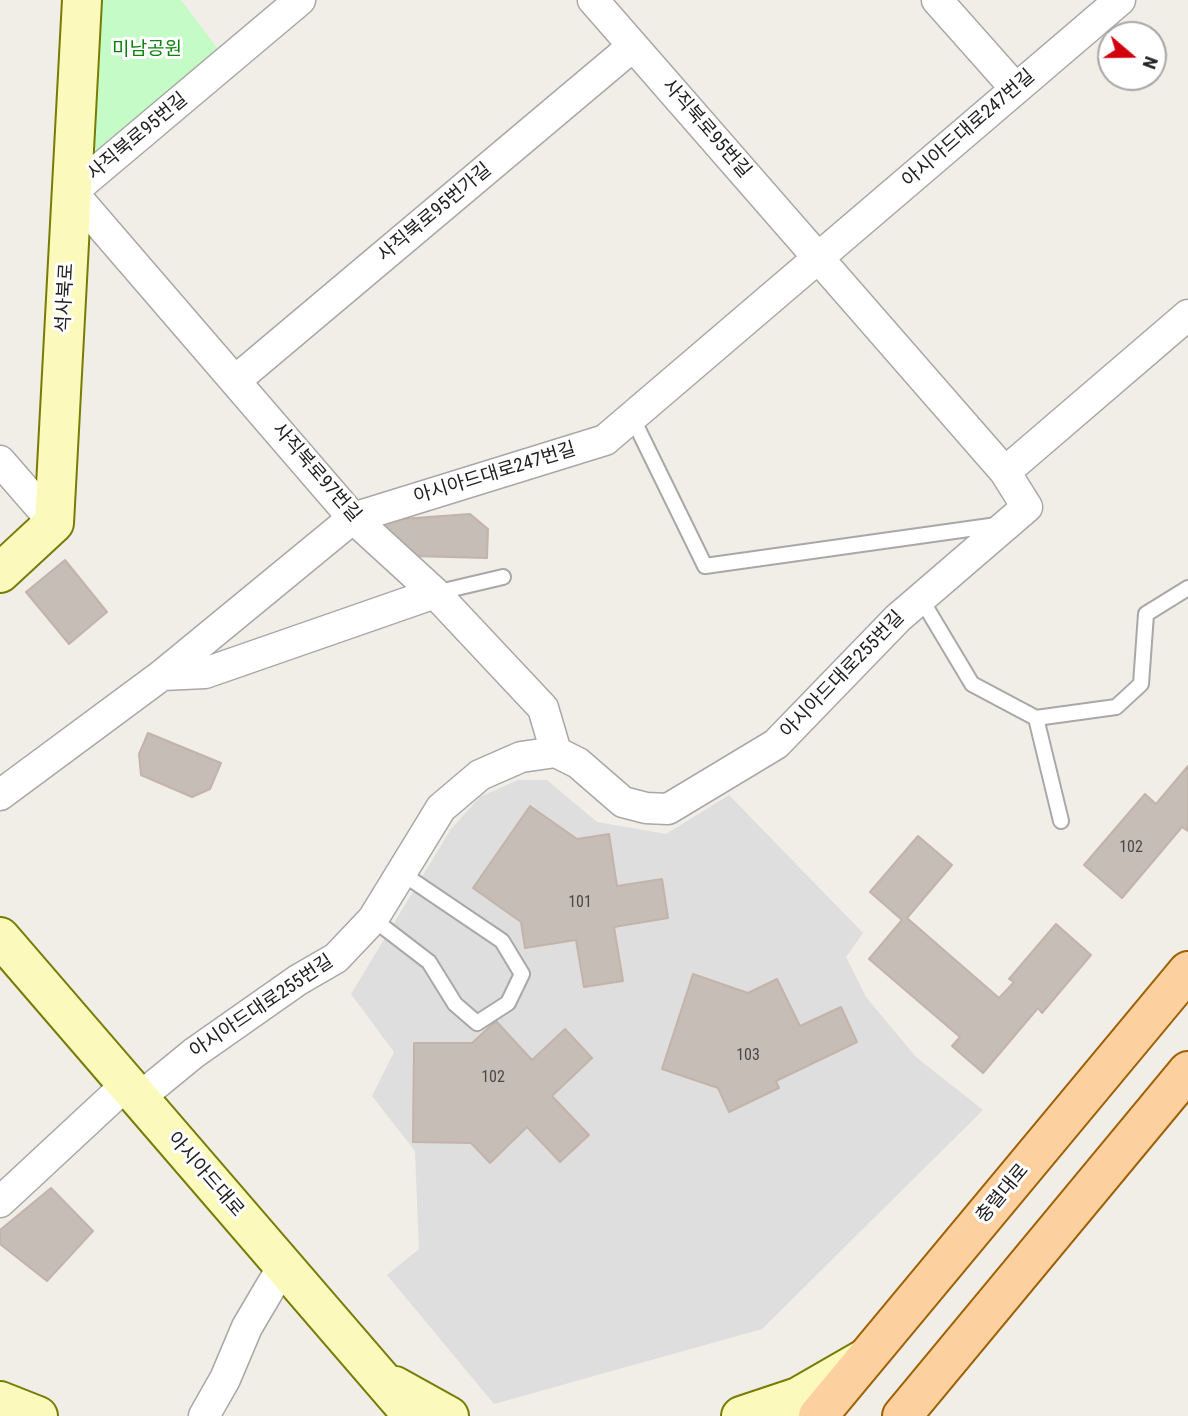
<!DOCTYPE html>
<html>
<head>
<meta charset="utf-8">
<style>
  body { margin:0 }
  #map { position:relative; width:1188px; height:1416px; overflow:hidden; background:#f1ede7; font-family:"Roboto Condensed",sans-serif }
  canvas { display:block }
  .north { position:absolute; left:1097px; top:21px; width:70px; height:70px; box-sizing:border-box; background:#fff; border:2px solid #a6a6a6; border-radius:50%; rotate:110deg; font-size:19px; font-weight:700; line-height:28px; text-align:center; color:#212121 }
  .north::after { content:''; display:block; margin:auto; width:24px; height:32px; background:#d2000d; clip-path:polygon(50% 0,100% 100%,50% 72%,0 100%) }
</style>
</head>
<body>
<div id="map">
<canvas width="1188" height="1416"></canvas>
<div class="north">N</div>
</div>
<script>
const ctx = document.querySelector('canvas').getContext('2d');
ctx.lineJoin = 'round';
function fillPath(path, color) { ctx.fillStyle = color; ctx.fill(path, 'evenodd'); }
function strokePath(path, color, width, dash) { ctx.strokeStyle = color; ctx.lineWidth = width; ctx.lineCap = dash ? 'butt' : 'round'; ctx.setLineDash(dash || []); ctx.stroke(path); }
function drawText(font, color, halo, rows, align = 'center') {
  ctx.font = font + ' "Roboto Condensed","Noto Sans KR",sans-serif'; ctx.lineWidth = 6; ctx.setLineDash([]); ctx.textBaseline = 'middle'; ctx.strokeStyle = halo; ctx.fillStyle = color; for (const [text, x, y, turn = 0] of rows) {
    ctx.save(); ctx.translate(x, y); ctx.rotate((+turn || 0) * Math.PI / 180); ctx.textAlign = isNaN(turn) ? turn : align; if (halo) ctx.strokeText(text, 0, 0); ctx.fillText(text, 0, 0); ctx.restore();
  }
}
fillPath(new Path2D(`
  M518 780H547L597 822 666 834 729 795 863 933 846 957 866 997 916 1057 983 1110 762 1329 494 1404 387 1275 419 1249 415 1151 372 1096 394 1052 351 994 451 829 480 797Z`), '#dfdede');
fillPath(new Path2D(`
  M97 0H181L221 53 92 165Z`), '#c5fbc6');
const building = new Path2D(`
  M470 514 488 529 487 558 411 556 373 521Z
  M65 560 107 612 69 644 26 592Z
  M148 733 221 763 210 789 192 797 141 775 139 754Z
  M1188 766V831L1182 827 1122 898 1084 865 1145 794 1156 804Z
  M530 806 577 839 609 834 617 886 662 879 668 918 614 927 623 981 584 987 576 940 525 948 521 922 473 888Z
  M918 836 952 865 907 918 999 998 1014 982 1009 979 1056 924 1091 955 1042 1013 1038 1008 983 1073 952 1046 960 1037 869 959 902 920 870 892Z
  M693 974 748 993 777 979 800 1026 841 1007 857 1042 776 1081 779 1088 729 1112 718 1088 662 1069Z
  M496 1021 532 1060 565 1029 592 1058 552 1096 589 1135 560 1162 527 1127 490 1163 471 1143 413 1142 414 1043H472Z
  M51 1188 93 1231 47 1281 0 1244V1230Z`);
fillPath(building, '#c6bdb6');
strokePath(building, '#c3b3a9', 2);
const lane = new Path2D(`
  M633 419 705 566 997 525
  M435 593 503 577
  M920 597 972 684 1036 718 1116 707 1141 684 1146 614 1188 588
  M1036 718 1061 821
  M373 919 429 962 455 1004 477 1023 508 1003 522 974 502 941 403 874`);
const street = new Path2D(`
  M300 0 72 192 353 518 435 593 543 708 556 752
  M937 0 1016 89
  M236 380 633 46
  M0 461 54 523
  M1005 472 1188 315
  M162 675 205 673 435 593
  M0 795 162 675 353 518 605 440 1120 0
  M139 1098 194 1053 298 980 336 958 373 919 441 808 480 775 521 757 556 752 578 763 623 802 646 808 668 809 776 744 898 618 1027 507 1005 472 593 0
  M0 1202 127 1084
  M204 1416 225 1379 247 1327 283 1266`);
const secondary = new Path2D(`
  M0 573 54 523 82 0
  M0 937 413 1416
  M395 1386 449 1416
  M0 1401 38 1416
  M741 1416 798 1397 864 1359`);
const primary = new Path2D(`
  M818 1416 1188 971
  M902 1416 1188 1071`);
strokePath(lane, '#a8a8a8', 18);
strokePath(street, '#a8a8a8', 33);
strokePath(secondary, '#777c03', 42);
strokePath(primary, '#9e6000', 42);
strokePath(lane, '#fff', 14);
strokePath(street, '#fff', 30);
strokePath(secondary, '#fbfabc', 38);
strokePath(primary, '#fdd0a0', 38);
drawText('16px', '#4a4846', null, [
  ["102",1131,848],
  ["101",580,903],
  ["103",748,1056],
  ["102",493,1078]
]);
drawText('19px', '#0a840d', '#fff', [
  ["미남공원",147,50]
]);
drawText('19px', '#212121', '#fff', [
  ["사직북로95번길",706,129,49],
  ["아시아드대로247번길",969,129,-41],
  ["사직북로95번길",138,137,-40],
  ["사직북로95번가길",435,213,-40],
  ["석사북로",66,298,-87],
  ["사직북로97번길",316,473,49],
  ["아시아드대로247번길",495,474,-17],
  ["아시아드대로255번길",843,675,-46],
  ["아시아드대로255번길",262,1007,-34],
  ["아시아드대로",205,1175,49],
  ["충렬대로",1003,1194,-50]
]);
</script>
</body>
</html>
